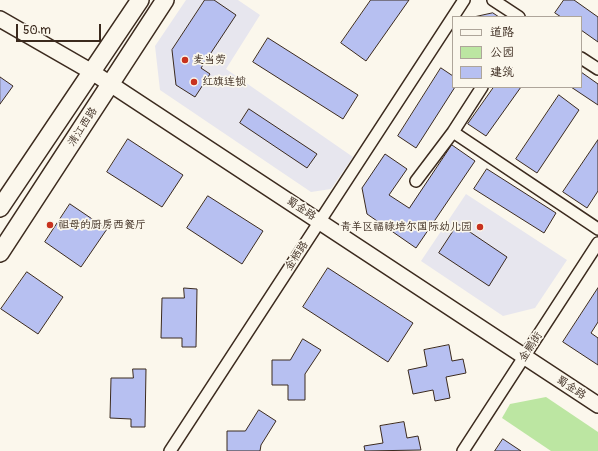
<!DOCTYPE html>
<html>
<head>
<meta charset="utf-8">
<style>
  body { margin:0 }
  #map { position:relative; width:598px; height:451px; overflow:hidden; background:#fbf7ec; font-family:Pangolin,"LXGW WenKai TC",sans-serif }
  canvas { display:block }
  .legend { position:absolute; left:452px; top:16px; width:130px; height:72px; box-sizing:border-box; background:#fbf7ec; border:1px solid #aea59a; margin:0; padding:5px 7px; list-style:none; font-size:12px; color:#3b2a1e }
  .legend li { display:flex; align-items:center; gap:8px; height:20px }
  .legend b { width:20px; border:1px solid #aea59a }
  .scale { position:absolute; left:16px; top:24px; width:85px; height:18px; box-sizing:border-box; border:2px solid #3b2a1e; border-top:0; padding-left:5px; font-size:12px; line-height:14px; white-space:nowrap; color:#3b2a1e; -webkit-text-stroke:3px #fbf7ec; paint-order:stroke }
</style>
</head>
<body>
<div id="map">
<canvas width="598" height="451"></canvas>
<ul class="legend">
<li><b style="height:5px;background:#fbf7ec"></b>道路</li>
<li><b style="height:11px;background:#bce6a2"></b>公园</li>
<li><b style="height:11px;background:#b7c0f1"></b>建筑</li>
</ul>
<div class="scale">50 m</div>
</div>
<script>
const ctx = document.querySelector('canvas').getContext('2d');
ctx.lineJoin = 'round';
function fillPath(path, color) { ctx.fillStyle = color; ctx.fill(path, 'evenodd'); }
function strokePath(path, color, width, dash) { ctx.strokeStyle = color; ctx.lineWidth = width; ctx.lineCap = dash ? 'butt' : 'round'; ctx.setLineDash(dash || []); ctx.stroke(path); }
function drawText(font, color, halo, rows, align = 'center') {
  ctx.font = font + ' Pangolin,"LXGW WenKai TC",sans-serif'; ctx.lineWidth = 3.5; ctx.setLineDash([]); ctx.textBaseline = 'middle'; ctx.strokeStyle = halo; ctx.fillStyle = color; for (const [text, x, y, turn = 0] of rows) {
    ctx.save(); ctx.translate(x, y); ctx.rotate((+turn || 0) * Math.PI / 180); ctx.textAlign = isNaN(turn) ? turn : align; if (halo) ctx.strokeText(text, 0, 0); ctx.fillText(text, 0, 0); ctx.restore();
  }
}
fillPath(new Path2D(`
  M186 0H238L260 15 226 69 353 157 331 189 311 192 160 90 155 46Z
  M466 194 567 260 535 308 503 316 421 261Z`), '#e7e6ee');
fillPath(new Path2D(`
  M546 397 598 432V451H551L502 418 510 404Z`), '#bce6a2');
const building = new Path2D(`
  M205 0H214L236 15 201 68 210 74 195 97 176 85 172 50Z
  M371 0H409L366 61 341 43Z
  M564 0H574L598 17V42L581 30V17H561L555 13Z
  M493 13 499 17H474Z
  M268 38 358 95 343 119 253 62Z
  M441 68 453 76V87H455L416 148 398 136Z
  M581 72 598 84V105L571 87H581Z
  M0 77 13 86 0 104Z
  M494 87H521L486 136 468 124Z
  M559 95 579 110 537 173 516 159Z
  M249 109 317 154 307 168 240 123Z
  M128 139 183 175 162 207 107 172Z
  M598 140V191L587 208 563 192Z
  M452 145 475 161 416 248 367 214 362 188 385 154 407 169 389 195 409 208Z
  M487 169 556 213 544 233 474 189Z
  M208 196 263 231 242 264 187 228Z
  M70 204 107 229 81 267 45 242Z
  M458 224 507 257 489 286 439 253Z
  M328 268 413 323 388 362 303 307Z
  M27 272 63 297 38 334 1 309Z
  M184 288 197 289 196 347H182V338H161L162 298H184Z
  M598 288V322L591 333 598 338V365L563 342Z
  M303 339 321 350 305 374V400H288V385H272V360H290Z
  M449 345 452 361 463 359 466 373 446 377 450 398 435 401 433 390 413 394 408 370 427 366 424 350Z
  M133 369H146L145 427H131V419L110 418 111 378H133Z
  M259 410 276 421 261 445 260 451H227V431H245Z
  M404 422 407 438 418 436 421 450 365 451 364 446 383 443 380 426Z
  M503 439 521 451H495Z`);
fillPath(building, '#b7c0f1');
strokePath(building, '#3b2a1e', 1);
const minor = new Path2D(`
  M493 0 519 17
  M581 58 598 69
  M453 132 598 229
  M416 181 453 132 482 87
  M170 451 464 0
  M463 451 598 243`);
const secondary = new Path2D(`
  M0 19 92 72 598 405`);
const primary = new Path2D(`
  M0 208 140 0
  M0 253 165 0`);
strokePath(minor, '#3b2a1e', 14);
strokePath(secondary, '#3b2a1e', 18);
strokePath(primary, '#3b2a1e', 20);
strokePath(minor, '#fbf7ec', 11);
strokePath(secondary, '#fbf7ec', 15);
strokePath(primary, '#fbf7ec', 17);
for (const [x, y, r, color] of [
  [185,60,4,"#c8321e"],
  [194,82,4,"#c8321e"],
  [50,225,4,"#c8321e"],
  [480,227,4,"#c8321e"]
]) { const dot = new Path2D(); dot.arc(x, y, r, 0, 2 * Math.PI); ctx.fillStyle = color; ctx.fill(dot); strokePath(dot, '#fbf7ec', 1.5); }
drawText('11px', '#3b2a1e', '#fbf7ec', [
  ["麦当劳",193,60],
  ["红旗连锁",202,82],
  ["祖母的厨房西餐厅",58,225],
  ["青羊区福禄培尔国际幼儿园",472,227,"right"]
], 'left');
drawText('11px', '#3b2a1e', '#fbf7ec', [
  ["清江西路",83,127,-57],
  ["蜀金路",301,209,33],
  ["金栖路",297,256,-57],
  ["金鹏街",531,347,-57],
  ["蜀金路",571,388,33]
]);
</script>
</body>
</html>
